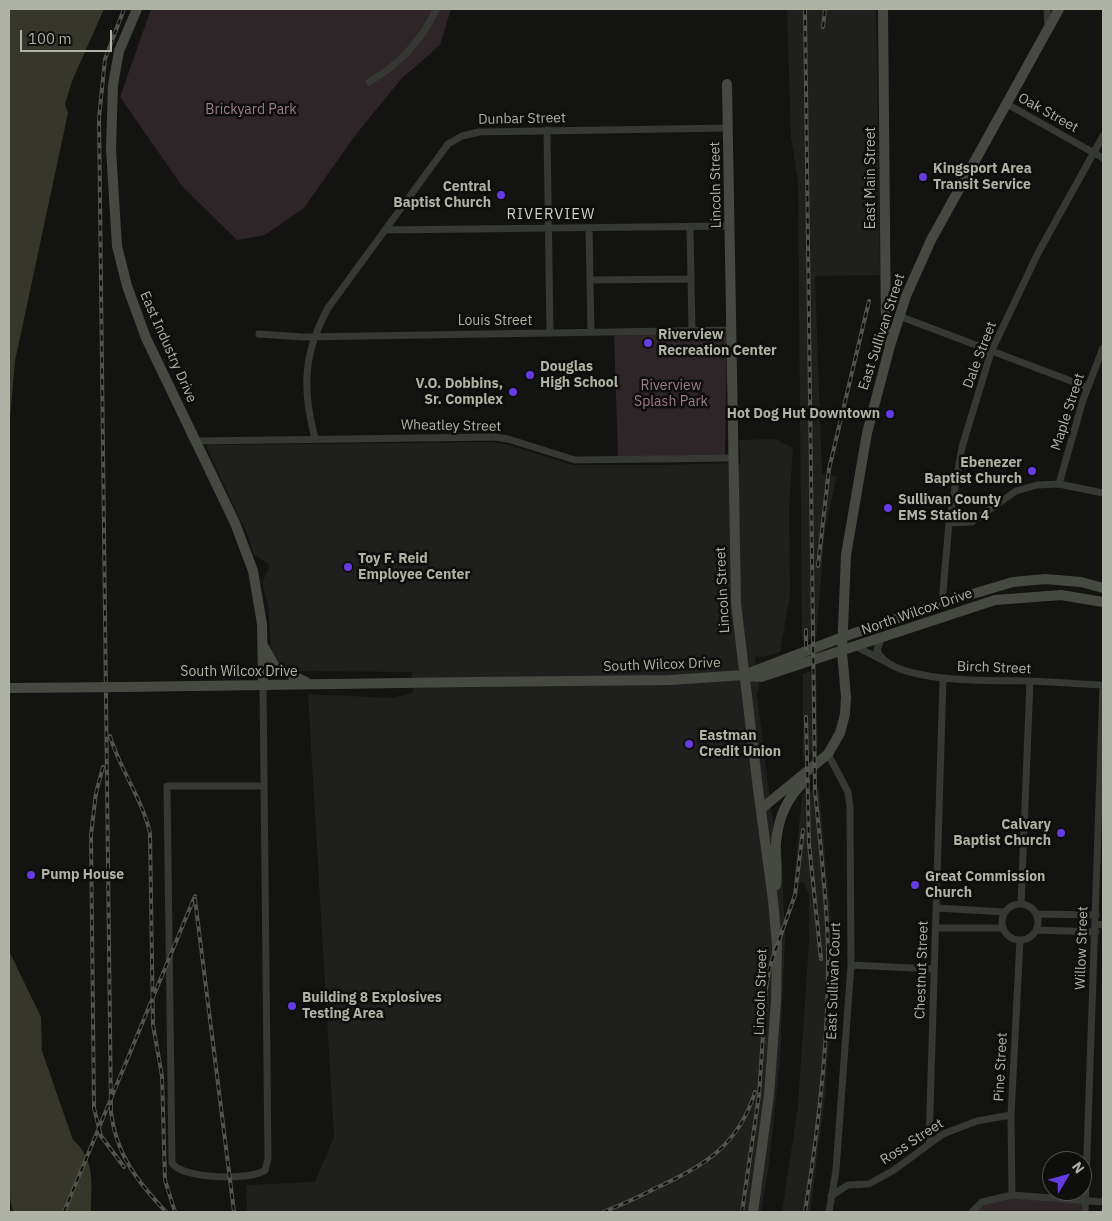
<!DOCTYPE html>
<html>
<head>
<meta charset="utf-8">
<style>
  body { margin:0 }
  #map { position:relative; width:1112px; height:1221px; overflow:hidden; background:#131312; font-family:"IBM Plex Sans",sans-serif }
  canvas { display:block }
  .frame { position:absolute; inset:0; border:10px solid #afb3a5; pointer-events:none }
  .north { position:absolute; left:1042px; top:1151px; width:50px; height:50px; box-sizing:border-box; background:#0e0e0d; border:1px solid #4e504a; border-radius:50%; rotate:53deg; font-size:14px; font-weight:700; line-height:20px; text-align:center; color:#afb3a5 }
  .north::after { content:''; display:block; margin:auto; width:18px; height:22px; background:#643ce2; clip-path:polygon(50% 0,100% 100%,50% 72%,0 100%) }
  .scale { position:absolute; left:20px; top:30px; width:92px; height:22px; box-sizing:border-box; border:2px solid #afb3a5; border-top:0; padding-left:6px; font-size:15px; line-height:18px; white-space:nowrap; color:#afb3a5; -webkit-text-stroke:4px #0e0e0d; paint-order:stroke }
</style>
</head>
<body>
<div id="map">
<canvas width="1112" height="1221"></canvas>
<div class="frame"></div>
<div class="north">N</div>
<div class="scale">100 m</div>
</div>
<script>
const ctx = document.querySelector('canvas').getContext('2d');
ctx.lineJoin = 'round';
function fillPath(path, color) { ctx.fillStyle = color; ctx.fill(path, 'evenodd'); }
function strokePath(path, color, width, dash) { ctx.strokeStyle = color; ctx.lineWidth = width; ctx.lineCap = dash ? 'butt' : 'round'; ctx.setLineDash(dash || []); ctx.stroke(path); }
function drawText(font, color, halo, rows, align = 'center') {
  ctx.font = font + ' "IBM Plex Sans",sans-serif'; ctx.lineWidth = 5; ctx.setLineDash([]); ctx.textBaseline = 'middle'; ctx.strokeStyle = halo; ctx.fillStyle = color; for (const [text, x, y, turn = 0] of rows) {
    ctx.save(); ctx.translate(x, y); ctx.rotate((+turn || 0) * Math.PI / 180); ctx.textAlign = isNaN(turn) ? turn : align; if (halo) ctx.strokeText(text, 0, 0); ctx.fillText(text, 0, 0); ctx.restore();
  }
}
fillPath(new Path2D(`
  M787 9H876L880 275 815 276 822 474 837 476 825 529 816 639 802 640 798 182 791 137Z
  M775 439 793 448 789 509 790 595 780 652 763 657 755 656V658L759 686 757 695 771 809 774 830 781 842 785 938 780 1060 769 1164 761 1212H247L246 1185 315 1182 334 1137 308 694 392 698 413 693 412 672 289 671 281 668 272 655 268 605 262 582 269 569 268 563 254 555 248 536 206 446 214 443 215 445 492 442 505 444 573 465H657L741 463 739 440Z
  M816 669 818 747 803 761V674Z
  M819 788 831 920 830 1027 825 1097 810 1212H782L798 1106 809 943V895L803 882 794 883 802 794Z`), '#1f201e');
fillPath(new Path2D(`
  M151 9H451L440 45 401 79 354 137 304 208 265 235 237 240 182 186 120 97Z
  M614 334H727L725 455 618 457Z
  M1012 1195 1082 1201 1081 1212H975L985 1205Z`), '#2d2527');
fillPath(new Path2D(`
  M9 9H104L72 81 65 104 68 113 15 361 9 430Z
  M9 951 41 1017 42 1051 73 1140C96 1159 91 1186 91 1212H13L9 1193Z`), '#36362a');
strokePath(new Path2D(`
  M1047 9 1048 28
  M369 82C398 66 423 39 436 9
  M1007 104 1103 158
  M547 130 550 333
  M589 228 591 332
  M690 228 692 330
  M385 230 730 226
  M590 280 691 279
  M899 316 1087 387
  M259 334 303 337 732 330
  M315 438C302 389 303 354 328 308L448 144 462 136 479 132 729 128
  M196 441 495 437 508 439 575 460 733 458
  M1059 484 1083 400 1103 348
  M949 523 972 522 1016 491 1037 485 1059 484 1103 493
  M942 603 949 523 962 447 991 352 1038 253 1103 136
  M881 639 877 650C889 685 999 680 1030 681 1054 682 1079 684 1103 685L1085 1212
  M857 647 884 661
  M828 754 848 792 850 807 851 965 836 1170 829 1212
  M263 786H167L172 1163C181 1179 252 1181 265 1170L268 1159 263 685
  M1021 904 1030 681
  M1002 922a18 18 0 1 1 36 0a18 18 0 1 1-36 0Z
  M937 908 1005 912
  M1036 914 1096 915
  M1096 924 1103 925
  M937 928H1003
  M1036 930 1096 932
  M851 965 933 969
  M929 1143 943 679
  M1012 1195 1011 1115 1020 940
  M831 1196 848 1185 869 1184 894 1170 943 1134 977 1121 1011 1115
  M972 1212 982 1202 1012 1195 1103 1202`), '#363833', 7);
strokePath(new Path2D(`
  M137 9 119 51 113 85 111 149 117 246 127 286 146 338 235 523 253 571 262 624 263 685
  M883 9 886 336 890 346
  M727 84 736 603 758 789 773 900 777 945 776 1001 769 1095 753 1212
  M264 647 275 667 306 682
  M745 676 761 677 995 600 1061 595 1103 602
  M473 682 670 680 744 675 843 637 942 603 1013 582 1045 579 1081 582 1103 588
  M126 687 470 682
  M761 809 828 754 840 733 845 714 846 697 842 652 846 555 867 433 890 346 906 296 931 240 1059 9
  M776 885C778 871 775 857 776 843 778 819 787 797 805 781`), '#464842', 10);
const rail = new Path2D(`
  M124 9 105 59 99 118 111 1112C116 1155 138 1182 166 1212
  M805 9 815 790C820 844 827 898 828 952 829 1040 819 1126 805 1212
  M823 27 825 9
  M818 566 829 469 869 301
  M806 630V649
  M806 717 809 844 821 959
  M110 736C120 770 142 798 150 833L153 1025 162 1076 165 1180 175 1212
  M103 767 96 793 91 835 94 1108 101 1136 124 1167
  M195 899 234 1212
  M64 1212 195 896
  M603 1212C621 1205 639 1197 656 1188 704 1166 738 1146 755 1092
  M742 1212 759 1095 766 989 770 966 795 895 803 830`);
strokePath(rail, '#51534d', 4);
strokePath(rail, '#0e0e0d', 2, [5.5]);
strokePath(new Path2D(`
  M9 688 126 687`), '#464842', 10);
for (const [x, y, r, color] of [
  [923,177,5,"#643ce2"],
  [501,195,5,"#643ce2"],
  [648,343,5,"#643ce2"],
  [530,375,5,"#643ce2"],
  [513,392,5,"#643ce2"],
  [890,414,5,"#643ce2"],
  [1032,471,5,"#643ce2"],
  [888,508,5,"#643ce2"],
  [348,567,5,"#643ce2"],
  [689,744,5,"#643ce2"],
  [1061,833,5,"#643ce2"],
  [31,875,5,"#643ce2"],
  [915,885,5,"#643ce2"],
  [292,1006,5,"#643ce2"]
]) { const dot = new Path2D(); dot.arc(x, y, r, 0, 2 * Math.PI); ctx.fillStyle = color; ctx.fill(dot); strokePath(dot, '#0e0e0d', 2); }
drawText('14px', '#9c7d88', '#0e0e0d', [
  ["Brickyard Park",251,110],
  ["Riverview",671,386],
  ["Splash Park",671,402]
]);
drawText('14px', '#afb3a5', '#0e0e0d', [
  ["Oak Street",1048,113,29],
  ["Dunbar Street",522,119,-1],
  ["East Main Street",871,178,-90],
  ["Lincoln Street",716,185,-91],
  ["Louis Street",495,321],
  ["East Sullivan Street",882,332,-72],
  ["East Industry Drive",168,347,66],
  ["Dale Street",980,355,-69],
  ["Maple Street",1068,412,-72],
  ["Wheatley Street",451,426,1],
  ["Lincoln Street",723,590,-93],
  ["North Wilcox Drive",917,612,-19],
  ["South Wilcox Drive",662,665,-2],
  ["Birch Street",994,668,2],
  ["South Wilcox Drive",239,672],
  ["Willow Street",1082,948,-88],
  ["Chestnut Street",922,970,-88],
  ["East Sullivan Court",834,981,-88],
  ["Lincoln Street",761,992,-88],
  ["Pine Street",1001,1067,-87],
  ["Ross Street",912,1142,-33]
]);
drawText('bold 14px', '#afb3a5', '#0e0e0d', [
  ["Kingsport Area",933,169],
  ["Transit Service",933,185],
  ["Central",491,187,"right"],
  ["Baptist Church",491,203,"right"],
  ["Riverview",658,335],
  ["Recreation Center",658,351],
  ["Douglas",540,367],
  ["High School",540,383],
  ["V.O. Dobbins,",503,384,"right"],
  ["Sr. Complex",503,400,"right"],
  ["Hot Dog Hut Downtown",880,414,"right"],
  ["Ebenezer",1022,463,"right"],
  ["Baptist Church",1022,479,"right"],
  ["Sullivan County",898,500],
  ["EMS Station 4",898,516],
  ["Toy F. Reid",358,559],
  ["Employee Center",358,575],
  ["Eastman",699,736],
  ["Credit Union",699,752],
  ["Calvary",1051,825,"right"],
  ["Baptist Church",1051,841,"right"],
  ["Pump House",41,875],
  ["Great Commission",925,877],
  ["Church",925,893],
  ["Building 8 Explosives",302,998],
  ["Testing Area",302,1014]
], 'left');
ctx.letterSpacing = '1px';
drawText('15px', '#cccfc5', '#0e0e0d', [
  ["RIVERVIEW",551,215]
]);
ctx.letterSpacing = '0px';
</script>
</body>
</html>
